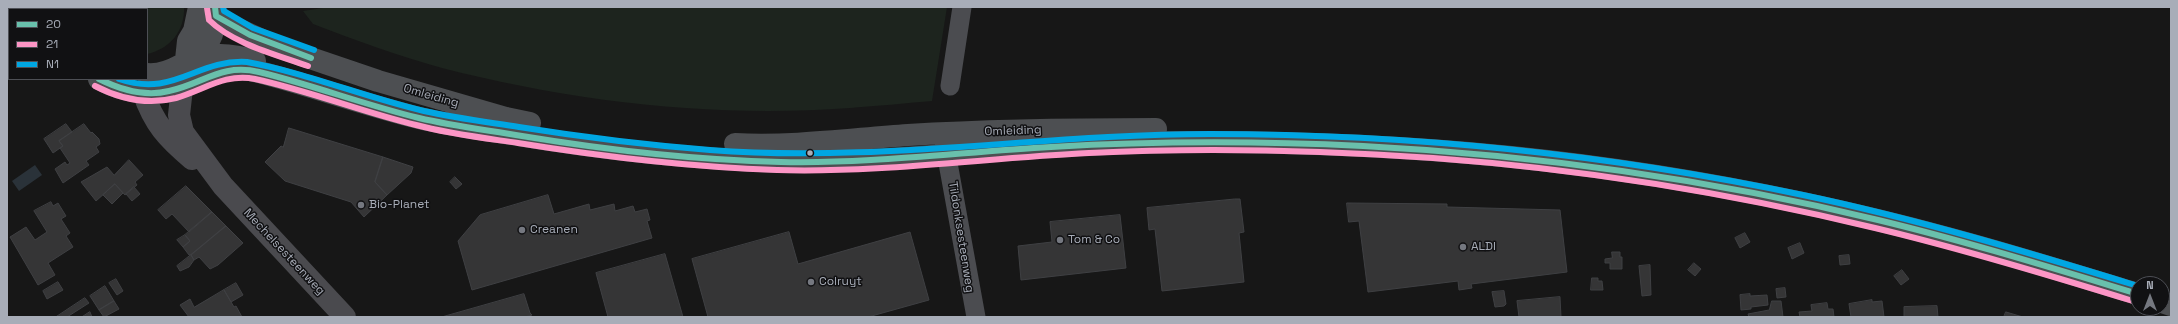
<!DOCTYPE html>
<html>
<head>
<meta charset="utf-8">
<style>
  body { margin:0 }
  #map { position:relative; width:2178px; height:324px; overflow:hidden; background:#171717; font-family:"Space Grotesk",sans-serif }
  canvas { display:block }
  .frame { position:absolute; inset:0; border:8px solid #a8adb8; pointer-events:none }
  .legend { position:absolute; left:8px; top:8px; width:140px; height:72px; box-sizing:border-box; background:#111113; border:1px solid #4d4f55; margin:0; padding:5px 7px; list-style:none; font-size:12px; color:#a8adb8 }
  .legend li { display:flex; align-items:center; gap:8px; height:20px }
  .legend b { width:20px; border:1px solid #4d4f55 }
  .north { position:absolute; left:2130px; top:276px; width:40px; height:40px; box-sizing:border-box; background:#111113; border:1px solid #4d4f55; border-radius:50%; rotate:0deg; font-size:11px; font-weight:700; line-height:16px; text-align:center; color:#a8adb8 }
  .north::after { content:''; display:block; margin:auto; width:14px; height:18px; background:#757880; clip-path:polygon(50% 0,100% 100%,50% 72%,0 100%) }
</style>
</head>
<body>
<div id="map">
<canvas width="2178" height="324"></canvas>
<div class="frame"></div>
<ul class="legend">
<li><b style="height:5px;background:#69c0ac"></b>20</li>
<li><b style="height:5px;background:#fc95c5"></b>21</li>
<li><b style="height:5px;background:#00a6e2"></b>N1</li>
</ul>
<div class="north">N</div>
</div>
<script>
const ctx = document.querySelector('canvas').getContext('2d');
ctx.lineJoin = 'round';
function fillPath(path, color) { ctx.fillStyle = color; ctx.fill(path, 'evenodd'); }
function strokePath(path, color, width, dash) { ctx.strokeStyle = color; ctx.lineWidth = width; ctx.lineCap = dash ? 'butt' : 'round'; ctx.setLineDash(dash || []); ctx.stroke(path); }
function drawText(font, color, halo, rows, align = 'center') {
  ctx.font = font + ' "Space Grotesk",sans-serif'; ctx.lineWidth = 3; ctx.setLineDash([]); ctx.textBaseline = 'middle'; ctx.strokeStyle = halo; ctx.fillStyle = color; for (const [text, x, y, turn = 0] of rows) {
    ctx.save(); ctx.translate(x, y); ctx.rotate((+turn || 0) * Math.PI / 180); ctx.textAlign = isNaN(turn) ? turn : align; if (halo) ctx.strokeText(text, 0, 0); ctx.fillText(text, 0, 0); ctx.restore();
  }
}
fillPath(new Path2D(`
  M97 7H184C185 31 170 49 147 54V9H97Z
  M329 7H947L932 101C877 106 823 111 768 111 659 111 547 95 442 68 398 56 355 40 313 24L303 11Z`), '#1d241e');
fillPath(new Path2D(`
  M35 165 42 175 19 191 12 181Z`), '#2a3239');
const building = new Path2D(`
  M66 124 72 132 59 141 63 146 53 153 44 139Z
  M84 124 91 133 92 132 99 139 100 144 96 147 99 152 86 161 89 165 63 183 55 169 65 162 67 165 70 163 60 148 63 146 59 141Z
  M289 128 383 157 375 182 387 195 364 217 351 202 285 181 265 162 281 146 283 147Z
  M383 157 413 167 411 173 387 195 375 182Z
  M129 160 143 175 135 182 137 185 125 195 115 184 96 201 81 182 107 167 114 175Z
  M455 177 462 184 456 189 450 182Z
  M115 184 123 193 112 204 103 195Z
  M186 186 212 212 189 232 172 214 166 219 158 210Z
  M134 187 140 194 132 201 126 194Z
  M548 195 554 214 589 204 590 210 614 204 615 211 633 206 635 212 647 209 650 220 647 221 652 238 472 290 458 241 480 215Z
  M1235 199H1240L1244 232 1239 233 1244 282 1162 291 1155 229 1149 230 1147 208Z
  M51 202 53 206 58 203 66 216 61 219 70 233 66 236 73 247 48 263 55 275 38 285 10 237 26 227 35 240 47 232 34 211Z
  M1347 203 1447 204V207L1560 210 1567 272 1471 284 1472 288 1459 290 1458 281 1368 292 1359 221 1349 222Z
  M212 212 226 226 191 255H189L183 247 190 241 185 235Z
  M1120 215 1126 268 1021 280 1018 246 1052 242 1050 222Z
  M226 226 243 243 218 265 210 269 199 257 194 260 191 255Z
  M789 232 798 264 910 232 929 300 868 317H708L692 259Z
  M1745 233 1750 242 1740 248 1735 238Z
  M185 235 190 241 183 247 177 240Z
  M1800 243 1804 253 1792 259 1788 248Z
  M1612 252H1620V257H1622V269H1610V263H1605V259L1612 258Z
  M665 254 683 317H608L596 273Z
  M191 255 194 260 189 267 180 271 177 266Z
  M1849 255 1850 264 1840 265 1839 256Z
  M1694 263 1701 269 1695 276 1688 270Z
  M1650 265 1651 295 1642 296 1639 266Z
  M1902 270 1909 279 1901 285 1894 276Z
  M1592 278H1598V281H1602L1603 290H1591Z
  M116 279 123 291 117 295 109 283Z
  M58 282 63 290 47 299 43 291Z
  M236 283 243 295 231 302 224 290Z
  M105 286 114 301 99 310 90 296Z
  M1785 288 1786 297 1777 298 1776 289Z
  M224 290 234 307 236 306 242 317H189L180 305 190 299 194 307Z
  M1504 291 1506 304 1504 306 1495 307 1492 292Z
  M524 294 530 313 532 315 525 317H442Z
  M1750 294V296L1767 295 1768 305 1751 307V309L1741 310 1740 295Z
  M1560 297 1561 317H1519L1517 301Z
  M85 298 89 303 67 317H56Z
  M1872 300V302L1882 301 1884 317H1851L1849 304Z
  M114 301 119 309 104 317 99 310Z
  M1772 301H1781L1783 317H1749L1748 314 1769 310Z
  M1827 303 1828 309H1833L1834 317H1800L1799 312 1812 311 1811 305Z
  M1937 306 1938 317H1904V307Z
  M90 312 92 317H82Z
  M2006 312 2023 317H2004Z`);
fillPath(building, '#353536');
strokePath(building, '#3f4043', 1);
strokePath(new Path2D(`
  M950 86 962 7
  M944 141 976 317`), '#4b4c50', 19);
strokePath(new Path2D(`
  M182 88 179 115 183 132 223 186 345 317
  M143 92C154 124 167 138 192 159`), '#4a4a4e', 22);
strokePath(new Path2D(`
  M65 7V9
  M84 7V9
  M204 7 225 23 275 46 378 81 506 118 530 123
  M186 61C211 53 230 53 255 61
  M185 69 188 41 194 31 199 7
  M147 74C168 76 198 58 209 41 215 30 216 18 215 7
  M99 79C122 92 155 98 180 88 209 77 225 63 259 72 313 86 365 105 419 118 449 125 480 129 511 134 600 149 690 159 780 162 871 164 960 152 1051 147 1155 140 1259 141 1363 146 1560 155 1758 187 1948 238 2012 255 2075 275 2138 294
  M735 144C793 147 850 139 908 135 990 130 1073 129 1156 129
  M2162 302 2171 305`), '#4d4f52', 22);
strokePath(new Path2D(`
  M215 7 216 16 250 35 311 58
  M99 79C121 90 145 97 169 91 203 84 221 63 259 72 313 85 365 105 419 118 453 126 487 130 522 136 607 150 694 160 781 162 871 164 961 152 1051 147 1155 141 1259 141 1363 146 1536 155 1709 179 1878 220 1965 241 2052 268 2138 294`), '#69c0ac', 6);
strokePath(new Path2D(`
  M207 8 209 20C233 44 278 55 308 66
  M95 86C120 99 148 105 176 98 204 90 225 73 255 79 310 91 362 112 416 125 449 134 484 138 518 143 604 157 690 167 777 170 881 173 985 158 1089 153 1204 147 1319 150 1433 158 1582 169 1730 193 1875 228 1963 249 2049 275 2136 302`), '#fc95c5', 6);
strokePath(new Path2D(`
  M223 7 224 11 253 28 314 50
  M119 79C174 98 196 59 247 62 307 73 364 97 424 111 455 118 487 122 519 127 582 137 646 145 710 150 877 163 1043 134 1210 134 1410 134 1608 154 1803 195 1917 219 2027 252 2138 286`), '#00a6e2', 6);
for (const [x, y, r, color] of [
  [810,153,3.5,"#a8adb8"],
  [361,205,4,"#757880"],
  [522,230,4,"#757880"],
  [1060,240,4,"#757880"],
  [1463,247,4,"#757880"],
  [811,282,4,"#757880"]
]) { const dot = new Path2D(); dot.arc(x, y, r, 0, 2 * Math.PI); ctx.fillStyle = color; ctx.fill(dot); strokePath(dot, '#111113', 1.5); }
drawText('12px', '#a8adb8', '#111113', [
  ["Omleiding",431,96,16],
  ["Omleiding",1013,131,-2],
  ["Tildonksesteenweg",961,237,81],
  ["Mechelsesteenweg",284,252,47]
]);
drawText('12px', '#a8adb8', '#111113', [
  ["Bio-Planet",369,205],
  ["Creanen",530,230],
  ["Tom & Co",1068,240],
  ["ALDI",1471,247],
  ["Colruyt",819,282]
], 'left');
</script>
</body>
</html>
